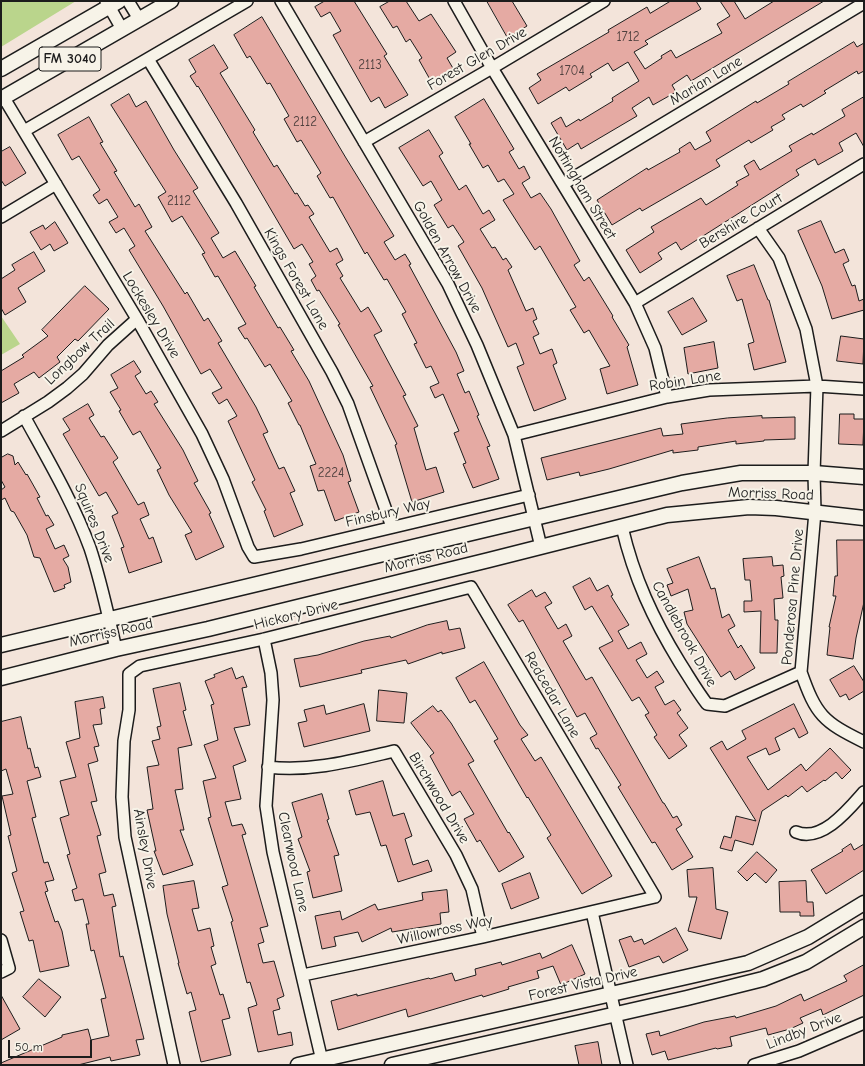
<!DOCTYPE html>
<html>
<head>
<meta charset="utf-8">
<style>
  body { margin:0 }
  #map { position:relative; width:865px; height:1066px; overflow:hidden; background:#f3e4da; font-family:"Comic Neue",sans-serif }
  canvas { display:block }
  .frame { position:absolute; inset:0; border:2px solid #1c1c1c; pointer-events:none }
  .scale { position:absolute; left:8px; top:1040px; width:84px; height:18px; box-sizing:border-box; border:2px solid #1c1c1c; border-top:0; padding-left:5px; font-size:12px; line-height:14px; white-space:nowrap; color:#1c1c1c; -webkit-text-stroke:3px #f7f3e8; paint-order:stroke }
</style>
</head>
<body>
<div id="map">
<canvas width="865" height="1066"></canvas>
<div class="frame"></div>
<div class="scale">50 m</div>
</div>
<script>
const ctx = document.querySelector('canvas').getContext('2d');
ctx.lineJoin = 'round';
function fillPath(path, color) { ctx.fillStyle = color; ctx.fill(path, 'evenodd'); }
function strokePath(path, color, width, dash) { ctx.strokeStyle = color; ctx.lineWidth = width; ctx.lineCap = dash ? 'butt' : 'round'; ctx.setLineDash(dash || []); ctx.stroke(path); }
function drawText(font, color, halo, rows, align = 'center') {
  ctx.font = font + ' "Comic Neue",sans-serif'; ctx.lineWidth = 4; ctx.setLineDash([]); ctx.textBaseline = 'middle'; ctx.strokeStyle = halo; ctx.fillStyle = color; for (const [text, x, y, turn = 0] of rows) {
    ctx.save(); ctx.translate(x, y); ctx.rotate((+turn || 0) * Math.PI / 180); ctx.textAlign = isNaN(turn) ? turn : align; if (halo) ctx.strokeText(text, 0, 0); ctx.fillText(text, 0, 0); ctx.restore();
  }
}
fillPath(new Path2D(`
  M1 1H76L1 47Z
  M1 316 20 344 1 355Z`), '#bad58c');
const building = new Path2D(`
  M325 1H354L387 54 384 56 408 95 385 108 379 97 371 102 333 35 341 31 330 12 321 17 315 7Z
  M390 1H406L419 21 431 14 456 52 447 58 454 70 432 83 419 60 422 58 410 39 406 42 397 26 393 28 380 7Z
  M487 1H512L527 26 508 38Z
  M671 1H696L701 9 645 41 648 44 634 52 645 69 662 58 661 56 671 50 676 58 722 33 717 24 730 16 720 1H734L745 19 774 1H824L691 81 687 75 672 85 676 92 653 105 649 97 632 108 637 116 581 149 578 143 567 150 551 123 561 117 566 127 579 119 580 121 613 101 612 98 639 81 628 62 613 71 608 63 590 74 592 77 569 91 566 87 538 104 529 88 541 80 537 74 609 32 608 30 647 7 650 13Z
  M262 17 346 158 394 236 384 242 395 260 405 254 411 264 409 265 456 352 464 371 457 374 465 393 469 391 479 415 477 416 490 446 487 447 499 479 473 488 463 464 466 463 454 433 459 431 443 394 435 398 430 387 439 383 431 366 426 368 414 344 417 343 402 314 406 312 387 279 384 280 367 252 365 254 333 197 330 198 317 176 321 173 301 140 297 142 284 119 289 116 270 83 267 84 250 56 247 58 234 35Z
  M854 42 857 47 864 43V71L858 74 857 71 824 91 826 93 803 107 801 104 782 115 785 119 771 127 773 130 751 143 749 140 716 160 720 166 642 211 640 208 612 225 597 200 647 168 648 170 680 152 679 149 690 142 695 150 711 141 706 132 756 101 757 103 789 84 788 82Z
  M214 45 228 68 220 73 255 130 253 132 274 167 277 165 295 194 297 193 305 206 308 205 314 214 309 217 330 252 337 248 343 260 336 264 343 276 340 278 361 312 368 307 382 331 374 335 406 395 403 396 418 426 414 428 426 470 436 467 444 492 412 502 395 445 397 444 370 387 373 386 338 325 340 324 319 290 317 291 311 280 316 276 309 264 313 262 302 244 294 249 219 121 198 86 197 87 190 76 196 72 189 60Z
  M129 94 136 107 146 101 174 150 198 188 193 191 219 233 211 238 223 258 235 251 256 286 254 287 278 328 280 327 294 350 291 351 309 381 343 455 351 481 348 482 359 512 335 521 324 490 318 491 310 466 316 464 300 425H299L288 403 292 401 270 364 265 367 247 338 245 339 238 328 246 324 218 276 215 277 202 254 205 253 182 216 172 222 158 197 166 192 111 105Z
  M864 97V147L856 133 839 143 843 151 818 165 815 159 796 170 799 175 681 250 676 242 658 253 662 259 640 273 626 250 654 232 651 227 701 198 706 205 738 185 736 182 749 175 744 166 754 160 760 170 792 151 789 146 812 133 813 135 845 116 842 110Z
  M484 99 514 149 509 152 519 169 524 166 530 178 522 183 531 198 540 193 551 209 580 261 574 265 584 281 589 277 613 316 612 317 629 345 627 347 638 385 607 394 600 369 610 366 589 330 584 333 570 310 576 307 540 246 535 250 503 200 514 194 504 179 498 182 488 165 483 168 469 144H471L455 117Z
  M89 117 103 142 100 143 117 171 114 172 135 207 139 204 152 227 145 231 185 294 187 292 204 321 208 318 222 341 218 343 256 407 268 432 263 434 279 469 284 467 295 491 290 493 303 525 274 537 264 511 266 510 252 482 255 480 228 421 237 416 227 399 219 404 212 393 222 388 210 369 201 374 163 306 129 250 135 246 124 228 116 233 109 222 118 217 107 199 99 204 93 195 100 190 79 156 72 160 58 135Z
  M429 130 443 153 439 156 459 190 466 185 483 214 489 210 495 220 480 229 492 248 495 247 503 260 506 258 512 267 508 270 526 311 533 308 537 319 533 321 539 334 533 337 540 354 552 349 557 363 553 365 566 399 534 411 517 367 524 364 516 343 508 347 482 288 458 246 464 242 453 225 448 228 434 205 442 200 431 181 423 186 399 148Z
  M10 147 26 173 5 186 1 180V152Z
  M821 221 835 253 844 249 849 261 843 264 852 286 855 285 859 301 864 299V310L832 319 822 286 798 231Z
  M55 222 68 243 54 251 50 244 41 250 30 232 43 225 45 229Z
  M34 252 45 271 18 288 26 302 5 315 1 308V279L15 270 12 265Z
  M754 265 768 300H769L786 362 754 370 748 344 754 342 742 299 737 301 727 276Z
  M85 286 109 309 78 341 75 339 57 357 60 362 39 378 34 372 14 384 19 393 1 403V371L24 357 22 355 48 336 42 330Z
  M693 298 707 321 682 335 668 312Z
  M841 336 864 339 863 364 837 361Z
  M714 342 718 368 688 374 684 348Z
  M134 361 141 372 135 376 146 394 151 391 158 402 154 404 183 450 198 481 194 483 211 513 209 514 224 547 196 560 185 535 192 532 169 495 157 470 161 468 140 431 133 435 119 411 121 410 110 392 118 388 111 375Z
  M88 404 94 415 89 418 101 437 104 436 118 458 113 462 138 505 144 502 149 515 140 519 149 539 153 537 162 562 129 573 121 548 124 547 112 516 118 513 106 492 99 496 63 434 70 430 63 419Z
  M840 414H854V419H864L863 445 839 444Z
  M762 416V418L795 417V439L764 440V441L736 444V441L698 447V450L673 453V450L609 469 580 476 579 472 547 480 541 458 661 428 663 436 683 434 681 424 727 418Z
  M8 454 13 456 15 465 18 462 26 475 27 474 40 497 37 498 46 516 48 515 54 525 46 529 55 549 64 545 69 556 63 559 68 567 71 582 64 585 65 588 54 592 40 558 34 557 27 535 14 512 11 511 5 498 1 500V490L5 487 1 480V458Z
  M837 540H864V602L856 638 853 659 827 655 830 627H829L836 596H833L835 576H837Z
  M699 557 711 589 715 588 722 618 729 614 735 626 728 630 738 648 741 645 755 668 735 680 730 671 721 677 687 624 684 612 693 610 688 589 671 596 667 585 673 583 667 569Z
  M772 557 773 566 783 565 784 576 781 577 783 598 774 599 775 620H778L777 653H760L761 611 744 612V601H752L750 580H745L743 559Z
  M590 578 597 591 608 585 613 595 611 596 629 625 618 631 628 649 641 642 647 654 636 660 647 678 657 671 664 682 655 687 665 705 674 700 681 710 677 713 688 728 679 735 687 746 669 759 654 737 657 735 645 715 649 713 639 697 632 701 599 648 613 641 592 606 585 610 573 587Z
  M532 590 536 597 545 592 552 603 545 607 558 629 566 624 572 636 563 641 586 680 592 677 663 803H664L673 818 677 816 682 825 676 829 693 857 672 870 655 842 652 843 618 787 621 785 598 748 596 749 590 738 597 734 585 713 577 717 523 620 519 622 508 605Z
  M447 621 449 630 460 628 465 648 442 654V652L408 664 406 660 361 670 362 673 300 687 294 659 318 655 364 641 390 636 391 638 427 625Z
  M484 662 520 725 528 735 521 739 535 761 541 757 612 876 582 894 547 838 551 835 528 797 527 798 494 741 498 739 475 700 470 703 456 678Z
  M854 666 864 682V691L849 700 846 694 840 697 830 680Z
  M232 668 236 679 243 676 247 687 242 688 250 725 234 728 246 761 233 766 241 799 225 802 232 826 242 824 246 834 242 835 268 926 260 928 264 942 258 944 263 963 274 961 284 996 277 999 280 1009 273 1011 278 1035 291 1032 293 1045 258 1052 248 1008 257 1005 250 982 247 983 231 922 233 921 222 887 228 885 208 818 211 817 203 781 216 778 204 745 218 740 211 705 214 704 205 681 215 677 214 675Z
  M180 683 186 710 183 711 192 745 178 748 183 789 175 790 184 830H180L193 865 163 875 154 851H156L147 810 153 809 147 767 159 765 152 741 160 739 157 727 161 726 153 689Z
  M379 690 407 693 404 723 377 721Z
  M103 697 105 708 100 709 102 724 93 725 99 746 94 747 98 761 88 764 97 801 91 802 101 835 97 836 106 872 99 874 104 896 113 894 116 906 112 907 120 957 123 956 144 1039 136 1040 140 1055 111 1061 110 1057 78 1065H1V1063L62 1037V1035L88 1029 91 1040 109 1036 101 999 106 998 94 950 91 951 86 924H89L83 899 75 901 72 890 77 888 67 855 70 854 60 818 69 815 60 781 76 777 66 742 80 738 75 702Z
  M364 704 370 731 304 747 298 723 307 721 304 710 324 705 326 714Z
  M794 704 808 733 799 738 794 728 775 738 780 750 769 755 766 748 747 757 768 790 801 764 806 771 830 748 851 770 842 779 836 772 825 781 824 780 807 792 802 786 788 797 786 795 762 811 753 845 735 840 732 851 720 848 724 836 731 838 736 816 756 821 710 748 722 741 727 750 746 739 742 731Z
  M433 706 438 712 441 710 451 723 474 761 468 764 508 833 509 832 524 857 499 872 480 840 477 842 464 819 474 814 460 791 452 796 430 756 434 753 411 723Z
  M21 717 28 749 30 748 35 768 38 767 41 777 27 781 36 817 32 818 44 863 48 862 54 880 45 882 48 891 45 892 55 922 58 921 62 931 69 966 40 972 33 940 29 941 20 912 24 911 12 873 17 871 8 836 11 835 2 796 13 794 6 769 1 771V722Z
  M383 781 393 816 404 813 412 836 405 839 413 865 428 860 432 871 398 882 386 845 381 846 370 812 356 815 349 791Z
  M322 794 329 819 327 820 339 855 334 856 342 891 313 898 307 872 310 871 298 839 302 837 292 803Z
  M851 844 854 850 864 844V870L826 894 811 870 843 851 842 850Z
  M757 852 777 870 766 883 755 873 747 881 738 872Z
  M713 868 716 909 728 912 721 939 688 931 697 897H689L687 870Z
  M530 873 539 898 511 909 502 884Z
  M194 881 199 908 192 909 198 931 210 928 214 946 211 947 216 964 211 966 220 995 223 994 230 1018 222 1020 231 1055 201 1062 189 1012 196 1010 191 992 187 994 178 963H179L167 914 163 886Z
  M806 881 807 902H813L814 916H800V912H780L779 882Z
  M447 890 449 912 440 913 441 924 392 932 391 928 362 942 358 932 334 937 336 946 322 949 315 916 340 911 342 920 375 904 378 910 423 900 422 893Z
  M676 928 688 950 663 963 659 956 629 967 619 940 631 936 634 942 642 939 644 944Z
  M572 945 585 974 561 985 553 966 537 971 539 978 508 987 509 989 483 997 482 995 408 1017 406 1009 338 1030 331 1001 357 994V996L429 978 430 979 452 973 455 981 476 975 475 969 501 962 502 965 540 953 542 958Z
  M864 965V995L823 1015 821 1009 800 1018 803 1023 790 1029 768 1035 766 1028 730 1037 732 1046 717 1049 716 1048 668 1060 665 1051 652 1055 646 1034 659 1031 660 1036 704 1022 735 1016 736 1018 776 1006 801 994 804 1001 847 981 844 976Z
  M39 979 61 997 45 1017 23 997Z
  M1 995 20 1029 1 1040Z
  M598 1042 602 1065H579L575 1046Z`);
fillPath(building, '#e5aaa3');
strokePath(building, '#1c1c1c', 1);
const minor = new Path2D(`
  M106 1 122 29
  M128 1 139 19
  M281 1 448 284 477 345 514 435 541 547
  M454 1 492 68 635 303 655 348 667 397
  M148 59 236 203 332 372 348 404 392 527
  M4 98 137 319 202 434 223 479 248 547 254 557 301 549 529 495
  M24 131 247 1
  M364 142 492 68 604 1
  M563 184 864 3
  M1 217 56 184
  M758 228 779 258 806 329 817 386 814 473 815 512 801 672C816 715 823 722 864 742
  M635 303 864 164
  M24 416C48 460 73 502 90 548 101 581 108 615 116 649
  M1 431 48 402 67 388 83 374 108 345 137 319
  M514 435 667 397 709 390 817 386 864 389
  M622 527C634 578 653 619 680 663 689 677 697 691 707 704L725 706 801 672
  M264 639 271 673 273 700 266 806 273 852 323 1065
  M268 767C311 772 351 761 394 751L456 855 472 889 483 937
  M796 832C822 843 849 809 864 792
  M592 912 627 1065
  M1 940 9 968 1 972
  M174 1065 125 837 122 797 124 741 129 710V674L140 666 264 639 471 587 655 897 483 937 303 975
  M754 1065 799 1051 864 1023`);
const major = new Path2D(`
  M1 69 119 1
  M1 99 171 1
  M1 645 682 483 741 473H814L864 477
  M1 678 116 649 208 629 489 560 667 515 749 507 776 508 864 518
  M298 1065 748 963 808 937 864 903
  M392 1065 687 998 763 979 806 962 864 927`);
strokePath(minor, '#1c1c1c', 14);
strokePath(major, '#1c1c1c', 17);
strokePath(minor, '#f7f3e8', 11);
strokePath(major, '#f7f3e8', 14);
drawText('13px', '#4e403e', null, [
  ["1712",628,37],
  ["2113",370,65],
  ["1704",572,71],
  ["2112",305,122],
  ["2112",179,201],
  ["2224",331,473]
]);
for (const [x, y, w] of [
  [70,59,62]
]) { const box = new Path2D(); box.roundRect(x - w / 2, y - 12, w, 24, 3); ctx.fillStyle = '#f7f3e8'; ctx.fill(box); strokePath(box, '#1c1c1c', 1); }
drawText('bold 14px', '#1c1c1c', null, [
  ["FM 3040",70,59]
]);
drawText('15px', '#1c1c1c', '#f7f3e8', [
  ["Forest Glen Drive",477,59,-30],
  ["Marian Lane",706,81,-31],
  ["Nottingham Street",582,188,59],
  ["Bershire Court",741,221,-31],
  ["Golden Arrow Drive",447,257,61],
  ["Kings Forest Lane",296,279,60],
  ["Lockesley Drive",151,315,59],
  ["Longbow Trail",80,352,-43],
  ["Robin Lane",685,381,-9],
  ["Morriss Road",771,494,2],
  ["Finsbury Way",388,513,-13],
  ["Squires Drive",94,523,68],
  ["Morriss Road",426,558,-14],
  ["Ponderosa Pine Drive",793,597,-85],
  ["Hickory Drive",296,615,-14],
  ["Morriss Road",111,633,-13],
  ["Candlebrook Drive",684,634,61],
  ["Redcedar Lane",552,695,60],
  ["Birchwood Drive",439,798,59],
  ["Ainsley Drive",145,849,80],
  ["Clearwood Lane",293,862,78],
  ["Willowross Way",445,930,-12],
  ["Forest Vista Drive",583,984,-13],
  ["Lindby Drive",804,1031,-21]
]);
</script>
</body>
</html>
